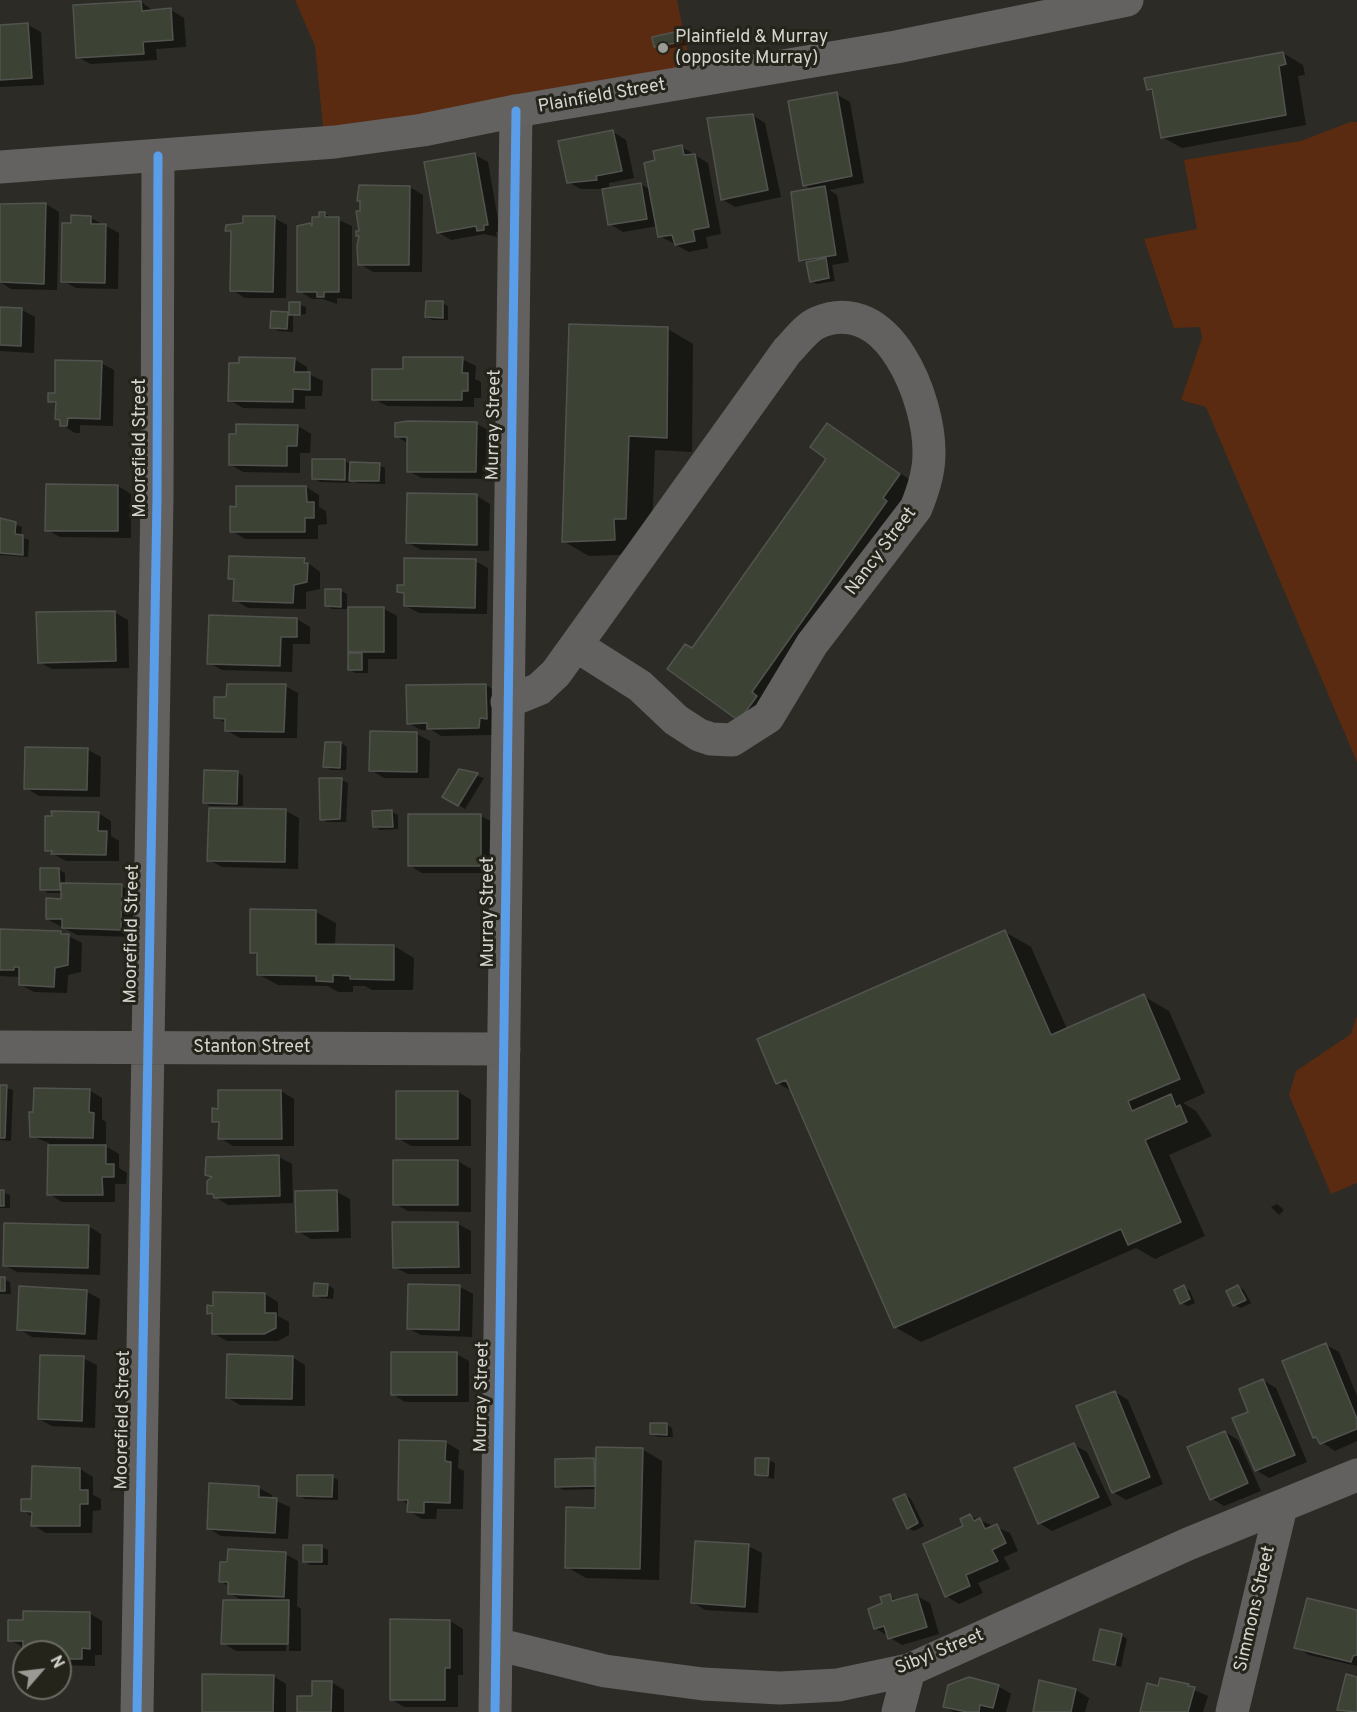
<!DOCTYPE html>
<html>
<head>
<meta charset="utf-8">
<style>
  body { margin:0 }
  #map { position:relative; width:1357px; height:1712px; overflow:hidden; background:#2c2b26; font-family:Overpass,sans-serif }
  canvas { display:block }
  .north { position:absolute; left:12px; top:1640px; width:60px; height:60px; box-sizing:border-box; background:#24241b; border:2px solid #6b6b63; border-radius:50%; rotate:62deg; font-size:16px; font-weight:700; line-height:24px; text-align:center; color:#d5d5cf }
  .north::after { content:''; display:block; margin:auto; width:21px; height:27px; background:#9a9a94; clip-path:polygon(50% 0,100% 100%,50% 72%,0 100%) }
</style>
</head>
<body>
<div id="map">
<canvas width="1357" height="1712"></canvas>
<div class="north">N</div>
</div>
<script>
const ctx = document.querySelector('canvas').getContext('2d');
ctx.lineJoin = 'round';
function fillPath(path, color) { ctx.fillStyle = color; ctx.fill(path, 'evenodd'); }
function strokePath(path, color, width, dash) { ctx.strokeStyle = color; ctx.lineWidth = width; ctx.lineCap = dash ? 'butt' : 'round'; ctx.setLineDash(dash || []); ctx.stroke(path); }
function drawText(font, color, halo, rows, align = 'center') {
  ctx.font = font + ' Overpass,sans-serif'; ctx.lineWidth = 6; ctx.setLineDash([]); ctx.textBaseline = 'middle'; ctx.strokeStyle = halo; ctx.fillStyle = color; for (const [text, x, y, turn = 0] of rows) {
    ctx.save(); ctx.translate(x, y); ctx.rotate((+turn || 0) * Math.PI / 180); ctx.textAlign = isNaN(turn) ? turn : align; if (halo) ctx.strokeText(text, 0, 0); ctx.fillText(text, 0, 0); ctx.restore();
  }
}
fillPath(new Path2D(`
  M295 0H677L693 77 324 137 315 46Z
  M1350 122H1357V762L1206 407 1181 400 1202 338 1200 327 1174 328 1144 239 1197 229 1184 160 1301 141Z
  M1357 1016V1183L1331 1194 1289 1095 1296 1071 1351 1034Z`), '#5a2b11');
fillPath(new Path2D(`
  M141 2 154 11 171 10 184 18 186 47 156 49 157 60 91 64 77 57Z
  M28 25 41 32 44 85 0 87V27Z
  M679 33 685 36 687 45 662 50 655 46Z
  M1283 53 1303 65 1305 75 1298 76 1306 125 1182 148 1162 137 1154 93 1148 89Z
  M836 94 850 102 864 183 829 190 837 195 849 262 832 265 835 281 817 284 811 281 808 264 801 260 794 219 797 218 813 190 804 185Z
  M752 115 765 123 781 197 735 207 722 199Z
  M613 132 626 140 634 178 609 183V190L641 184 651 190 657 161 682 147 708 163 721 234 706 237 708 248 689 252 660 236 658 226 623 232 610 224 604 189H581L568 182Z
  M475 155 488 162 500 232H496L497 237 485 234 451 240 438 232Z
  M410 187 423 195 422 272H373L360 264V237L357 235Z
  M46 204 59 212 57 290 11 289 0 282V205Z
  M325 214 352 226V299L337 298V304L323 299H312L299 291 310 224 313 226Z
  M91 218 119 233 118 289 76 288 63 281 73 225Z
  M274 218 287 225 286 298H245L232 290 233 234 227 231Z
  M291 303 306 307V314L293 316V332L278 331 272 327 287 313 291 316Z
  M442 303 448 306V320H433L426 317Z
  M0 310H22L35 317 34 353 0 351Z
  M668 329 693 344 692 452 655 450 652 533 640 554 589 556 563 541Z
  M294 359 307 367V373L323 381 322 396H305V409L243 408 230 400Z
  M462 359 476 366 475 379 481 382V398H474V407L387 406 374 399 405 370Z
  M101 363 114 370 113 426 80 425V433H75L62 425V421L57 419V405L49 401Z
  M477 424 490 431 489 479 422 478 408 471 409 444 396 436Z
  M827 425 924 489 766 734 740 719 693 650 828 458Z
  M298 426 311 434 310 453H300V473L243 472 230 464Z
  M345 461 350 464 379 465 385 468V484L357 483 351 480V483L320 482 314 478Z
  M118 486 131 494V538L60 537 47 530Z
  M306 487 319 495V507L326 511 327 524 318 525V539H245L232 531 238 508Z
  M408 494 477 496 490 504 489 551 421 550 407 542Z
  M0 519 22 527 21 537 29 540 28 557 0 555Z
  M304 560 320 572V589L306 592V609L248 608 235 600V581L230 578Z
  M475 561 488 568 487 614 419 613 406 606V596L398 591Z
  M341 591 347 594V609H332L326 605Z
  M384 609 397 616V659H368V673H355L349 669 356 654 350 651Z
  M114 612 128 620 129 668 52 669 39 662Z
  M297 619 310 627V644H293L292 672 222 670 209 663Z
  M486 685 499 693 492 735 441 736 432 730H421L408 723Z
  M285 686 298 693 297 738H240L226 730 227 724 216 717Z
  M417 734 430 741 429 778H384L371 770Z
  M341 743 347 747 346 770H331L325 766Z
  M26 749 88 750 101 757 100 797 39 796 26 788Z
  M460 771 484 778 465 809 444 796Z
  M237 772 243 776V806H210L204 802Z
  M320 780H342L348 783 346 822H327L321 819Z
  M286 811 299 818 298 869 222 867 209 860Z
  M392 812 398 815V829L380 830 374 826Z
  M98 813 111 821V836L119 841V861H66L46 850Z
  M481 816 494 823V873H422L409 865Z
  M42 870H59L65 873V885L121 886 134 893 133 937 77 935 47 919 63 900V893H48L42 889Z
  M316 912 336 923 335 945 394 946 414 958 413 990H372L365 986H353V992H338L328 986 278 985 258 974V956L251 952Z
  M0 931 61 932 82 943 81 972 68 975 67 993 34 992 21 985V977L0 976Z
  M1005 932 1031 947 1067 1029 1143 996 1169 1011 1205 1093 1183 1103 1196 1111 1212 1136 1169 1155 1205 1236 1155 1259 1136 1248 921 1342 895 1327 793 1092 778 1083Z
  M0 1086 13 1090 11 1141 0 1140Z
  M89 1090 102 1098V1119L106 1122V1144H102L119 1154V1168L127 1173 126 1184H115V1202H62L49 1194V1143L31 1136Z
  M219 1091H281L294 1099V1146H233L220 1138V1125L214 1122 219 1110Z
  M458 1092 471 1100V1146H411L398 1138Z
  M279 1157 292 1164 293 1203 228 1205 209 1193 213 1178 206 1174Z
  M395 1161H458L471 1169V1212L408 1211 395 1204Z
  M0 1191 10 1195V1208H0Z
  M337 1192 350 1199 351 1238 311 1239 298 1231Z
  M1277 1204 1284 1210 1279 1215 1271 1207Z
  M458 1224 471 1231V1274H408L394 1267Z
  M88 1226 101 1234 100 1275 17 1272 4 1265Z
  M0 1278 10 1282 11 1294H0Z
  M328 1285 334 1289 333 1299 321 1298 315 1295Z
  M1238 1286 1244 1290 1251 1303 1241 1308 1234 1305Z
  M460 1287 473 1294 472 1337 421 1335 408 1328Z
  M1183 1287 1190 1291 1195 1303 1188 1306 1182 1303Z
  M87 1292 100 1299 97 1340 32 1337 19 1329Z
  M265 1294 278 1302V1316L289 1322V1335L278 1341H227L213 1333 214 1316 208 1313 214 1307Z
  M1326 1345 1339 1352 1357 1396V1441L1335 1451 1314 1437Z
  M456 1354 469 1361V1402H405L392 1394Z
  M292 1357 305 1365V1406L240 1405 227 1397Z
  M83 1358 97 1365 95 1428 52 1426 39 1419Z
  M1263 1380 1276 1388 1307 1462 1269 1478 1256 1470 1250 1412Z
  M1115 1392 1128 1400 1163 1484 1126 1500 1113 1492Z
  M666 1424 672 1428 673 1437H658L652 1434Z
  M1225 1432 1238 1440 1261 1491 1224 1506 1211 1498Z
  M445 1442 459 1450 458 1468 464 1471 463 1509H437L436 1519H422L409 1511V1505L400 1499Z
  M1074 1445 1087 1452 1112 1505 1052 1531 1039 1523Z
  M642 1449 662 1461 659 1580 586 1578 567 1567 596 1510 597 1489 563 1490 557 1486 594 1460 597 1461Z
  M768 1460 775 1463 774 1479 756 1475Z
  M80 1469 93 1477V1495L101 1499V1510L93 1511 92 1533H46L33 1525V1517L22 1510 33 1500Z
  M332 1477 338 1480V1500L305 1499 299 1495Z
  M259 1488 272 1495V1499L290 1507 288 1539 221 1536 208 1528Z
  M905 1495 911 1499 924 1526 914 1531 908 1528Z
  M970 1516 1010 1533 1018 1551 1004 1557 1010 1569 978 1583 983 1593 959 1604 946 1596Z
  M748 1546 762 1553 758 1613 705 1610 692 1602Z
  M322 1547 328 1550V1565H310L304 1561Z
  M285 1554 298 1561 297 1606 301 1609V1651H289L290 1606H287L286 1651H236L223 1643 243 1601 229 1593 230 1587 220 1581Z
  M889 1596 898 1601 917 1596 930 1603 939 1634 902 1645 875 1628Z
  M1357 1612V1666L1309 1655 1296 1647Z
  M89 1613 102 1621V1655H95V1666L60 1665V1652H25V1648L10 1640Z
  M450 1621 463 1629V1675H458V1707H404L391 1699Z
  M1121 1635 1127 1639 1121 1667 1094 1660Z
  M273 1676 286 1684V1712H204Z
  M1167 1679 1208 1696 1203 1712H1141Z
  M331 1682 344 1690V1712H298Z
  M998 1686 1011 1694 1006 1712H954L945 1707Z
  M1076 1690 1089 1698 1085 1712H1034Z`), '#0007');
const building = new Path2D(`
  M141 1 142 11 171 8 173 40 143 42 144 54 76 58 73 5Z
  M28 23 32 78 0 80V25Z
  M679 31 681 42 654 47 652 37Z
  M1283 52 1286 64 1279 66 1286 115 1161 138 1152 89 1147 90 1144 78Z
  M837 92 852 176 803 186 788 101Z
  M753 114 768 190 721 200 707 118Z
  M613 130 622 171 596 176 597 180 567 183 558 141Z
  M682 145 684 155 695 154 709 227 693 230 695 241 675 245 672 235 658 237 644 163 655 160 653 151Z
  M475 153 488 225H484V230L477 231 476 226 437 233 424 162Z
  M641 183 647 219 608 225 602 189Z
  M359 185 410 186 409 265H358L357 246 359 236H356V231H359L356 211H360V201H357Z
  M825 186 836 255 799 261 791 192Z
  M46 203 44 284 0 282V204Z
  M319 212H325V217H339V292H324V297H317V292H297V226L310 223 312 226V217H319Z
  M71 215 91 216V224H106L105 283 61 282 62 223H71Z
  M243 216H275L273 292 230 291 231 231H225L226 225 243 223Z
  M826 258 829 278 810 282 806 262Z
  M426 301H443V318L425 317Z
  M289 302H300V315H289Z
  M0 307 22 308 21 346 0 345Z
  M271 311 288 312 287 329 270 328Z
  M569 324 668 327 667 438 629 436 626 519H614L615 540 562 542Z
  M239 357 295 358 294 372H310V390L293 389V402L228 401 229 363H239Z
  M403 357H463L462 373H468V391H462V400H372V369H403Z
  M55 360 102 361 100 419 68 418 67 426H60V420L55 419 56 402H48V393H55Z
  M408 421 477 422 476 472H407V437H395V423Z
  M827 423 900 474 883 498 887 501 752 692 757 696 739 721 667 669 685 644 692 648 826 459 810 447Z
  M236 424 298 425 297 446H287V466L229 465V434H236Z
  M312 459H345V480L312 479Z
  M350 462 380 463 379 481H349Z
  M46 484 118 485V531H45Z
  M236 486H306L307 502H314V518H305V532H230V506L236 507Z
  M407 493 477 494V545L406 543Z
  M0 518 16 522 15 534 23 535V555L0 553Z
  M229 556 305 558 304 563H308L307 582 294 585 293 603 233 601 234 579H228Z
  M404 558 476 559 475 608 404 606V593L397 592V585H404Z
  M325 589H341V607L325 606Z
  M348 607H384V652H348Z
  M115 611 116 661 38 663 36 612Z
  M209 615 297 618V637H281L280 666 207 664Z
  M348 653H362V670H348Z
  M227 684H286L284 732 225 731V719L214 718V697H226Z
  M486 684 487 719 480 718 479 728 427 729V723L407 724 406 685Z
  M370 731 417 732V772L369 771Z
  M325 742H341L340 768 323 767Z
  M25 747 88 748 87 790 24 789Z
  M459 769 478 773 458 806 442 797Z
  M204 770 238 771 237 804 203 803Z
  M319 778H342L340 819 320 820Z
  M209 808 286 809 285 862 207 861Z
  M392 810 393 827H373L372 811Z
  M51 811 99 812 98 831H107L106 855 51 854 52 851H45V816H52Z
  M408 814H481V866H408Z
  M40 868H59L60 890H40Z
  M61 883 122 884 121 930 62 928V919H46V898L61 899Z
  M250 909 316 910V944L394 945V980L350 979V976L333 975V982L316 981V976L257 975V953H250Z
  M0 929 61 931V934H69L68 965 55 968 54 987 19 985V967H14V970H0Z
  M1005 930 1051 1035 1144 994 1180 1079 1128 1101 1132 1111 1171 1094 1176 1107 1180 1105 1187 1122 1145 1140 1181 1222 1128 1245 1121 1229 894 1328 786 1080 776 1084 757 1039Z
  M0 1085H7L5 1138H0Z
  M34 1088 90 1089 89 1112 94 1113 93 1138 30 1137 29 1112H33Z
  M218 1090H281L282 1139H218L219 1122H212V1108L218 1109Z
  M396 1091H458V1139H396Z
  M48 1145H106V1164H114V1177H102L103 1195H47Z
  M279 1155 280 1196 214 1198 213 1194H207V1181L212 1177 205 1175 206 1157Z
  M393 1160H458V1205H393Z
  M0 1190H4V1206H0Z
  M337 1190 338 1231 296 1232 295 1191Z
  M392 1222H458L459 1267 393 1268Z
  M4 1223 89 1225 88 1268 3 1266Z
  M0 1277H5V1291H0Z
  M314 1283 328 1284 327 1296H313Z
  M408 1284 460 1285 459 1330 407 1329Z
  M1184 1285 1190 1299 1180 1304 1174 1290Z
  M1238 1285 1246 1300 1233 1306 1226 1291Z
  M19 1286 87 1290 85 1334 17 1330Z
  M213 1292 265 1293V1313H276V1328L264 1334H212V1313L207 1314V1305L213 1306Z
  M1326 1343 1357 1419V1429L1320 1444 1316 1437 1313 1438 1282 1361Z
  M391 1352H457V1395H391Z
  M227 1354 293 1356 292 1399 226 1398Z
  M40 1355 84 1356 82 1421 38 1419Z
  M1263 1379 1295 1455 1255 1471 1232 1418 1248 1412 1239 1389Z
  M1115 1391 1150 1477 1112 1493 1076 1406Z
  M650 1423H667V1435L650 1434Z
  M1225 1431 1248 1483 1210 1500 1187 1447Z
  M399 1440 446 1441 445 1461 451 1462 450 1503 424 1502V1513L407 1512 408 1500H398Z
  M1074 1443 1099 1497 1038 1524 1014 1468Z
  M596 1447 643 1448 640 1569 565 1568 566 1507 595 1508Z
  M594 1458 595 1486 555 1487V1459Z
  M755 1458H769L768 1476 755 1475Z
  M32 1466 80 1468V1490H88V1504H80V1526H31L32 1512 21 1511V1499H31Z
  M297 1475H333L332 1497 297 1496Z
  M209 1483 259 1486V1497L277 1498 275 1533 207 1529Z
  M905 1494 918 1523 907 1529 893 1499Z
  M970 1514 974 1521 980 1518 985 1529 997 1524 1006 1543 992 1550 998 1561 966 1575 970 1586 945 1597 923 1544 963 1526 960 1519Z
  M695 1541 749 1544 745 1607 691 1603Z
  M303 1545H322V1562H303Z
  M228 1549 286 1552 284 1597 228 1594V1582H219L220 1562H227Z
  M890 1594 892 1601 917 1594 927 1627 888 1639 884 1626 874 1629 868 1609 882 1603 880 1597Z
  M1307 1598 1357 1610V1655L1353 1656 1351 1662 1294 1648Z
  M223 1600H289L288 1644H221Z
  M23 1611 90 1612V1649L82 1648V1659H60V1652H24L23 1658V1641H8V1620H23Z
  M390 1619 450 1620V1668H445V1700H390Z
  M1100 1629 1122 1634 1115 1665 1093 1660Z
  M202 1674 274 1675 273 1712H202Z
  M1346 1674 1357 1677V1712L1337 1710Z
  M969 1677 999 1685 993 1708 980 1705 979 1712H967L943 1707 948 1685Z
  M1160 1678 1189 1684 1188 1686 1195 1687 1188 1712H1140L1147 1683 1158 1686Z
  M1039 1680 1076 1689 1071 1712H1033Z
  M312 1681H332L331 1712H297V1696H312Z`);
fillPath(building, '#3c4335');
strokePath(building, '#52534f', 1.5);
strokePath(new Path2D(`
  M507 702 539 689 556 673 787 351C796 342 806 328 817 323 889 291 930 401 929 454 929 473 923 491 916 508L812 644 768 717 732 740 711 739 699 735 676 720 640 686 577 646
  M0 1047 504 1049
  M496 1644 605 1671 703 1684 780 1688 838 1685 909 1670 1188 1544 1357 1475
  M137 1712 157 497 158 156
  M495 1712 516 111
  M898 1712 909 1670
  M1232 1712 1281 1507`), '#62615f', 33);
strokePath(new Path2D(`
  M0 167 335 142 423 130 516 111 896 47 1127 0`), '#636261', 33);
strokePath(new Path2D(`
  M137 1712 157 497 158 156
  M495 1712 516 111`), '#5a9eea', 9);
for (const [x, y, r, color] of [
  [663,48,6,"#9a9a94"]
]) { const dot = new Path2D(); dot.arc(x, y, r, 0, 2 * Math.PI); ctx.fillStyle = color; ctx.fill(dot); strokePath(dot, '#24241b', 2); }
drawText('18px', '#d5d5cf', '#24241b', [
  ["Plainfield & Murray",675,38],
  ["(opposite Murray)",675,59]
], 'left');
drawText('18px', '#d5d5cf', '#24241b', [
  ["Plainfield Street",602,97,-10],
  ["Murray Street",495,425,-89],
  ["Moorefield Street",141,448,-90],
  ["Nancy Street",882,552,-53],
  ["Murray Street",489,912,-90],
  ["Moorefield Street",133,934,-89],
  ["Stanton Street",252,1048],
  ["Murray Street",483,1397,-89],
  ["Moorefield Street",124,1420,-89],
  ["Simmons Street",1256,1609,-77],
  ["Sibyl Street",940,1653,-22]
]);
</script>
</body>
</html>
